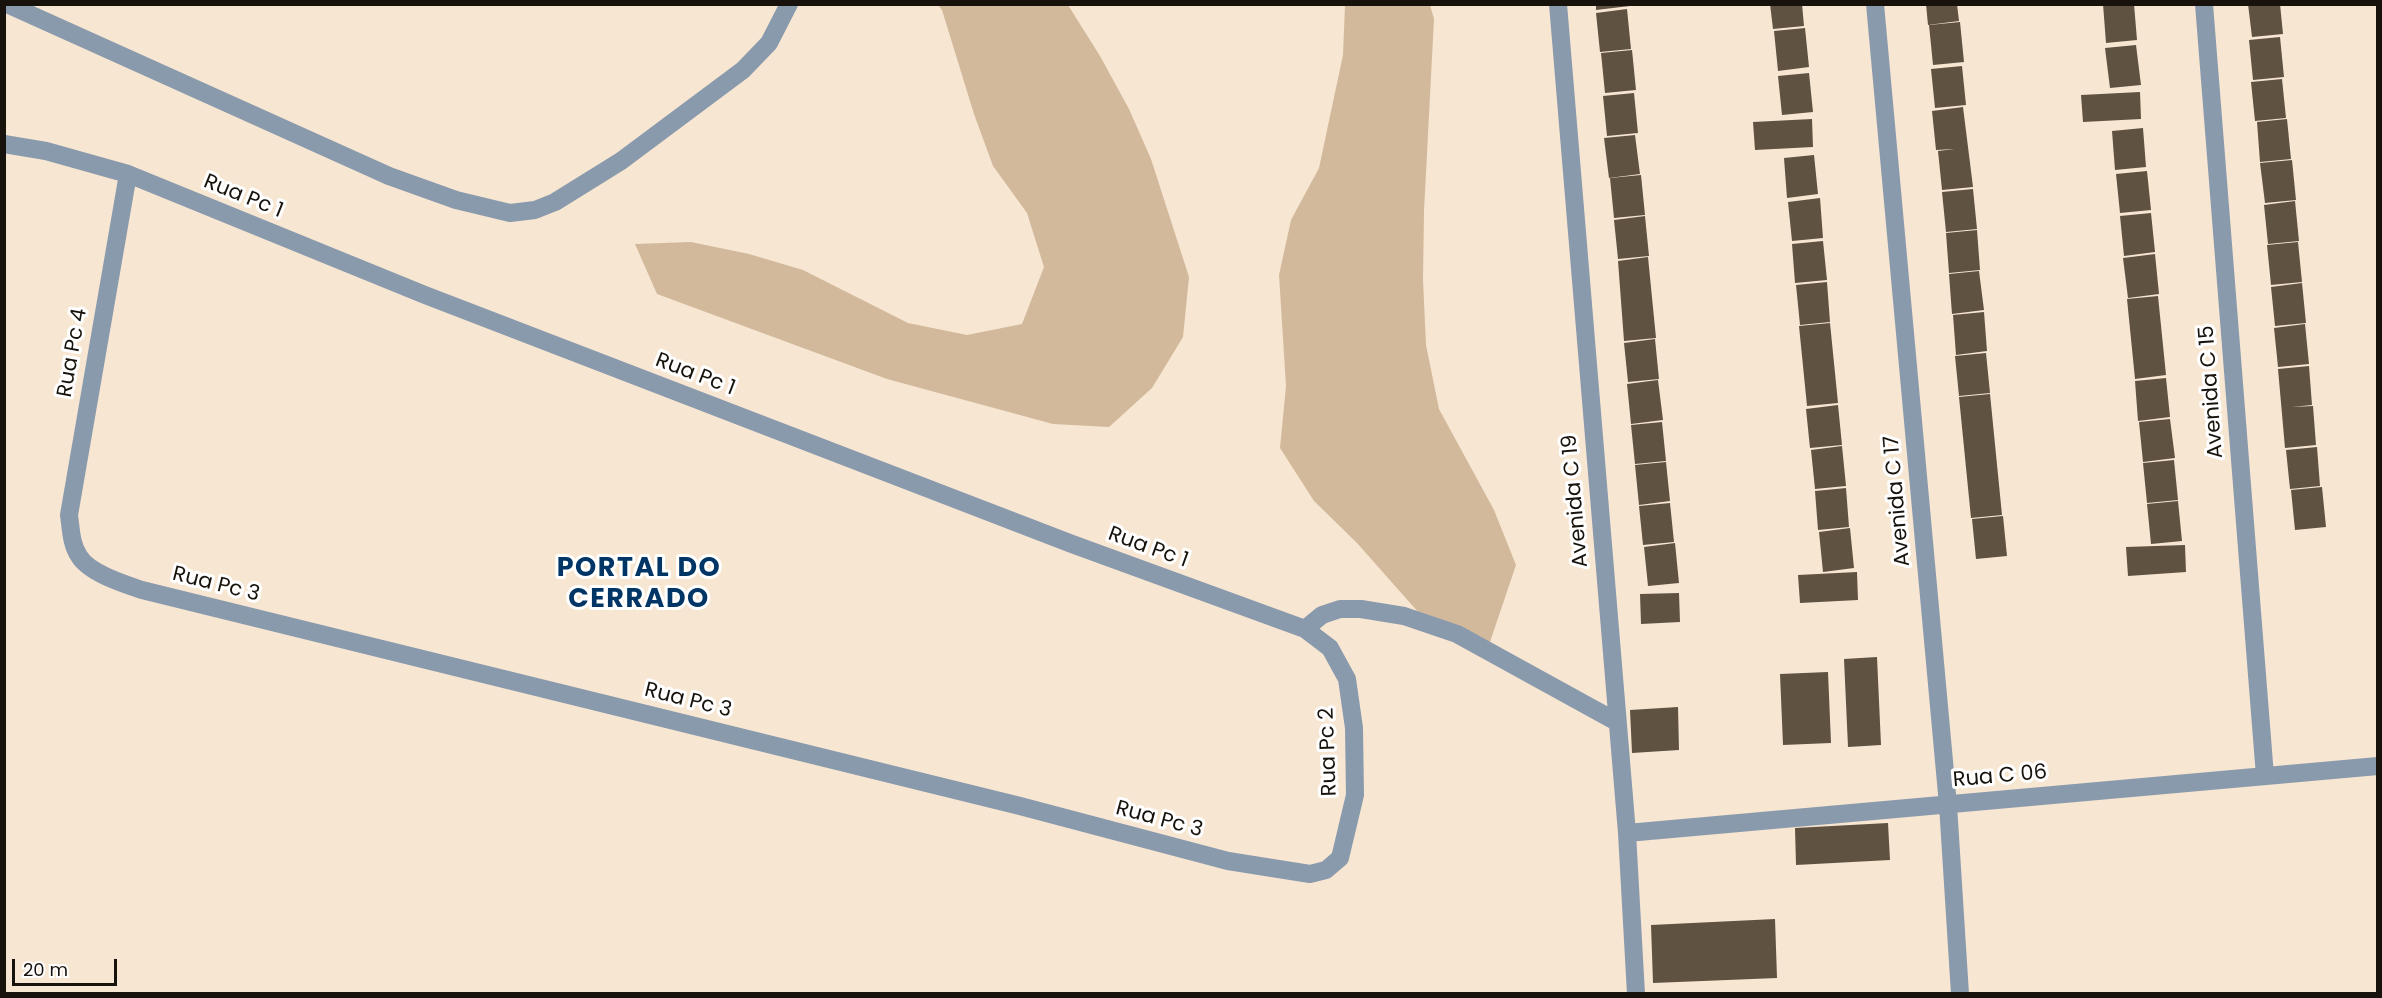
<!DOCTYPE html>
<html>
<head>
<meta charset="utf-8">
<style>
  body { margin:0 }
  #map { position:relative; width:2382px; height:998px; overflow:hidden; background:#f7e6d2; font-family:Poppins,sans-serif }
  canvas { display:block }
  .frame { position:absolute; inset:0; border:6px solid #17120b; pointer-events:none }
  .scale { position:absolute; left:12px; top:959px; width:105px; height:27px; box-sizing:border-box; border:3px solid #17120b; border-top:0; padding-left:8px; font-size:18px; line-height:21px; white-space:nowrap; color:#17120b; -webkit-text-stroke:4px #fff; paint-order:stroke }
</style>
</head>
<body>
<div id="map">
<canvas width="2382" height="998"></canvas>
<div class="frame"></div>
<div class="scale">20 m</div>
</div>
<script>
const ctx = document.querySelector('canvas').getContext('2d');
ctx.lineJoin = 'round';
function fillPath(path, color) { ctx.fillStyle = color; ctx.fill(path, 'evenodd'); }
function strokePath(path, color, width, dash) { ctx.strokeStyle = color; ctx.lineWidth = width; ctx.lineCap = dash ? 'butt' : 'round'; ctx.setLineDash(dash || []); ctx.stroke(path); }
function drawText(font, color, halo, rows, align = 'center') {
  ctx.font = font + ' Poppins,sans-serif'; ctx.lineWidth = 6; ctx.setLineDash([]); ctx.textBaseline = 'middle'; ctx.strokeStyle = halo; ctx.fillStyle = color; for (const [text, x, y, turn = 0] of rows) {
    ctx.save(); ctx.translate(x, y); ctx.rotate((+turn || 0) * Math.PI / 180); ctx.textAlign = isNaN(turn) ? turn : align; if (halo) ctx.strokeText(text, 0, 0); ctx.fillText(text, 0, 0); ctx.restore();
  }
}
fillPath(new Path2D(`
  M938 5H1068L1100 56 1129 109 1151 159 1189 277 1183 337 1152 388 1109 427 1053 424 887 379 657 294 635 244 691 242 749 254 803 270 908 323 967 335 1022 324 1044 267 1027 213 993 166 974 114 942 10Z
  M1345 5H1430L1434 19 1424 211 1423 280 1426 345 1439 409 1494 510 1516 565 1490 642 1434 630 1357 543 1314 501 1280 448 1286 386 1279 275 1291 220 1319 168 1343 55Z`), '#d2b99b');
fillPath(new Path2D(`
  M1596 4H1630V6L1596 10Z
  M1770 4H1802L1804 26 1773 29Z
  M1926 4H1957L1959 21 1928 25Z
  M2103 4H2134L2137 40 2106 43Z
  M2248 4H2280L2283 34 2252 37Z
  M1627 9 1631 49 1600 52 1596 13Z
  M1960 22 1964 62 1933 65 1929 25Z
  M1805 28 1809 67 1778 71 1774 31Z
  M2280 37 2284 77 2253 80 2249 40Z
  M2136 45 2141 85 2110 88 2105 48Z
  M1632 50 1636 90 1605 93 1601 53Z
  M1962 66 1966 105 1935 108 1931 69Z
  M1809 73 1813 112 1782 115 1778 76Z
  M2282 79 2286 118 2255 121 2251 82Z
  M2140 92 2141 119 2083 122 2081 95Z
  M1634 93 1638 133 1607 136 1603 96Z
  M1963 107 1973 187 1942 190 1938 151 1954 149 1936 150 1932 111Z
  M1812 119 1813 147 1755 150 1753 122Z
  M2287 119 2291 159 2260 162 2257 122Z
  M2143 128 2146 167 2115 170 2112 131Z
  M1635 135 1640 174 1609 178 1604 138Z
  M1814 155 1818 194 1787 198 1784 158Z
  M2292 160 2296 200 2265 203 2260 163Z
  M2147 171 2151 210 2120 213 2116 174Z
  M1641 175 1645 215 1614 218 1610 178Z
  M1973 189 1977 229 1946 232 1942 192Z
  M1820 198 1823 238 1792 241 1788 202Z
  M2295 201 2299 241 2268 244 2264 205Z
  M2151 213 2155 252 2124 256 2120 216Z
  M1645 216 1649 256 1618 259 1614 220Z
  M1977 230 1980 270 1949 273 1946 233Z
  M1823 241 1827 280 1795 283 1792 244Z
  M2298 242 2302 282 2271 285 2267 245Z
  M2155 254 2159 294 2128 298 2123 258Z
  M1648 257 1656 338 1624 341 1618 261Z
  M1979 271 1984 310 1952 314 1949 274Z
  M1827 282 1830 322 1800 325 1796 285Z
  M2302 283 2306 323 2275 326 2271 287Z
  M2158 296 2166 375 2135 379 2127 299Z
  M1984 312 1987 351 1956 355 1953 315Z
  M1830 323 1838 403 1807 406 1799 326Z
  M2305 324 2309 364 2278 367 2274 328Z
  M1655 339 1659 379 1628 382 1624 343Z
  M1986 353 1990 393 1959 396 1955 356Z
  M2309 366 2312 405 2291 407 2313 406 2316 445 2285 448 2278 369Z
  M2166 378 2170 417 2138 421 2135 381Z
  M1658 380 1663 420 1631 424 1627 384Z
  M1990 394 2002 515 1971 518 1959 397Z
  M1838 405 1842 445 1810 448 1806 409Z
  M2170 419 2175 458 2143 462 2139 422Z
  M1662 422 1666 461 1635 464 1631 425Z
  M1842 446 1846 486 1815 489 1811 450Z
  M2317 447 2320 486 2290 489 2286 450Z
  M2174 460 2178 500 2147 503 2143 463Z
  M1666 462 1670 501 1639 505 1635 465Z
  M2322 487 2326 527 2295 530 2291 490Z
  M1846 488 1849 527 1818 530 1815 491Z
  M2178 501 2182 541 2151 544 2147 504Z
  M1670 503 1674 542 1643 545 1639 506Z
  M2003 516 2007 556 1976 559 1972 519Z
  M1850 528 1854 568 1823 572 1819 532Z
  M1675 543 1679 583 1648 586 1644 547Z
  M2185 545 2186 572 2128 576 2126 547Z
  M1857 572 1858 600 1800 603 1798 575Z
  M1679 593 1680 622 1641 624 1640 594Z
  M1877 657 1881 745 1848 747 1844 659Z
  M1828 672 1831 743 1783 745 1780 674Z
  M1678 707 1679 750 1632 753 1630 710Z
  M1888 823 1890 860 1796 865 1795 828Z
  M1775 919 1777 978 1653 983 1651 925Z`), '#605241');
strokePath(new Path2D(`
  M7 4 389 176 456 200 510 213 535 210 555 202 621 161 743 70 769 43 789 4
  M1558 4 1627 833 1636 994
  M1875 4 1948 805 1960 994
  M2204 4 2265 776
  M4 144 46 151 128 174 425 295 1072 544 1305 629 1330 648 1347 679 1354 728 1355 795 1340 858 1326 870 1310 874 1228 861 1020 806 142 590C124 584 89 573 79 556 71 544 71 529 69 515L128 174
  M1305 629 1322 615 1340 609H1361L1404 616 1457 634 1617 722
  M1627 833 2378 766`), '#8a9aad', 18);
drawText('21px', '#17120b', '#fff', [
  ["Rua Pc 1",243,197,22],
  ["Rua Pc 4",73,353,-80],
  ["Rua Pc 1",695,375,21],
  ["Avenida C 15",2212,392,-94],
  ["Avenida C 19",1576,501,-95],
  ["Avenida C 17",1898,501,-95],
  ["Rua Pc 1",1148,548,20],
  ["Rua Pc 3",216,585,14],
  ["Rua Pc 3",688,701,14],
  ["Rua Pc 2",1329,752,-92],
  ["Rua C 06",2000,777,-5],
  ["Rua Pc 3",1159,820,15]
]);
ctx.letterSpacing = '1.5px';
drawText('bold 27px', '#003565', '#fff', [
  ["PORTAL DO",639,569],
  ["CERRADO",639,600]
]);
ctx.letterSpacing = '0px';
</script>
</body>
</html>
